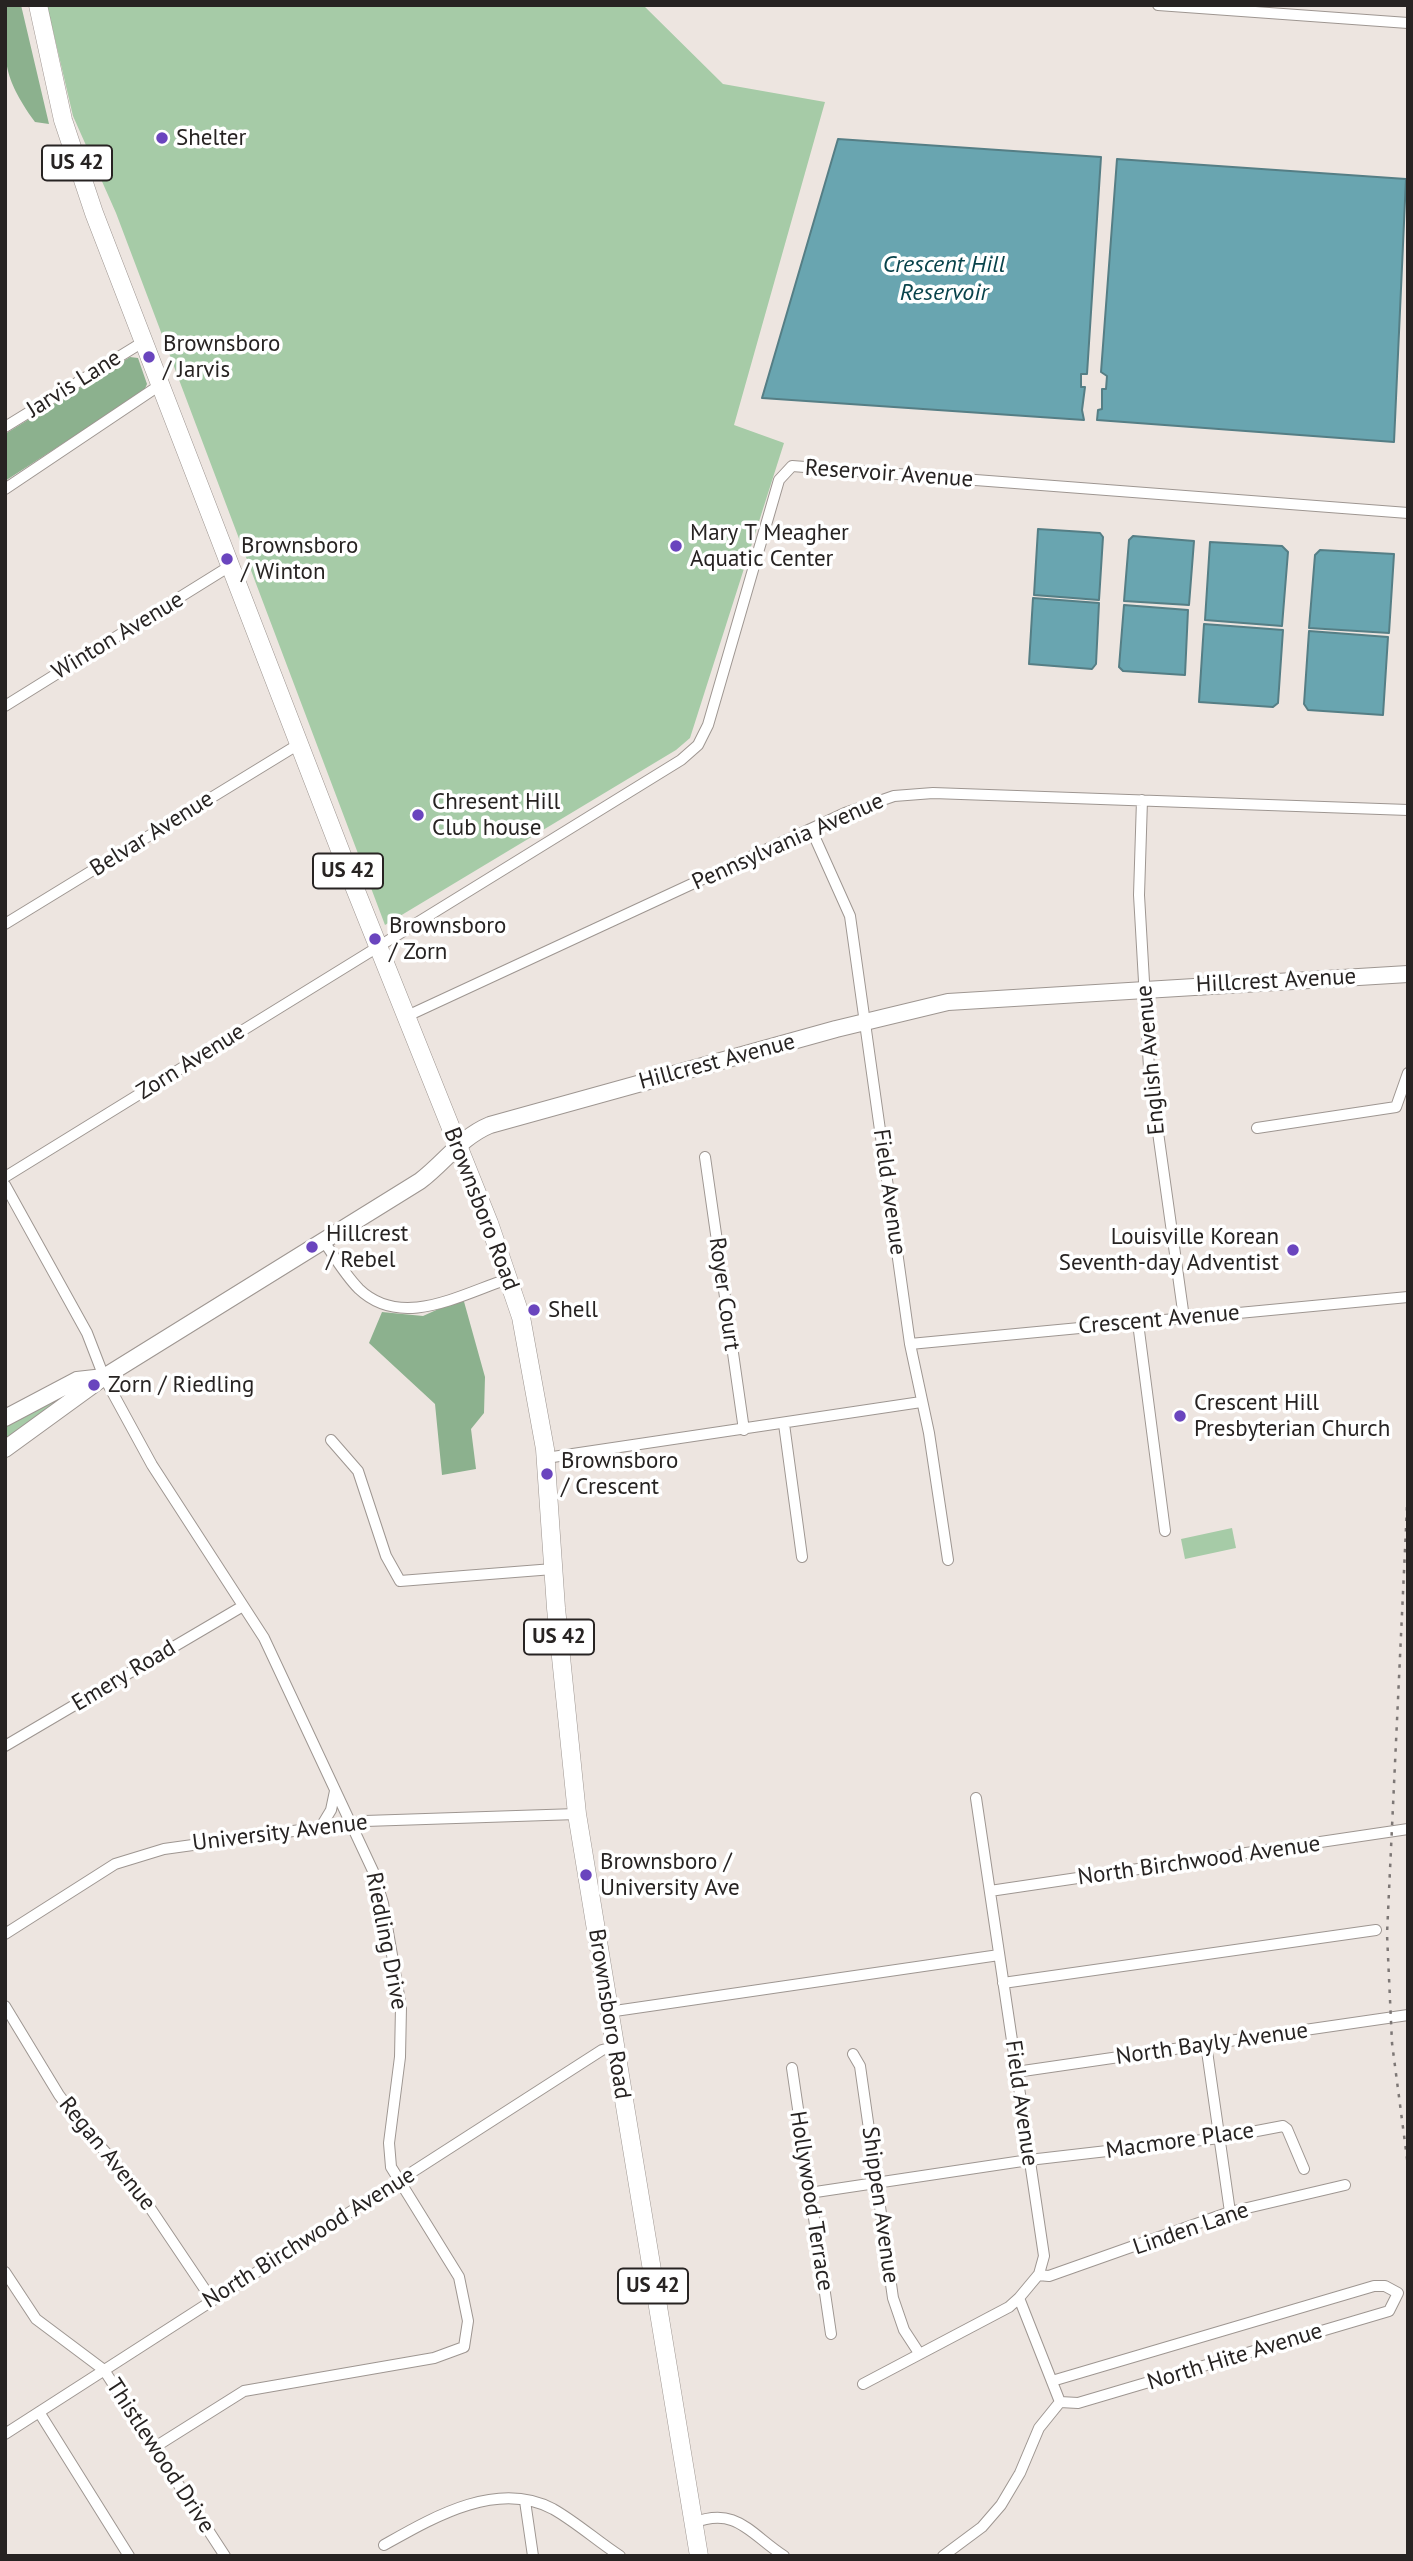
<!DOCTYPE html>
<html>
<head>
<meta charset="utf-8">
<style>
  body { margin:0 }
  #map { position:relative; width:1413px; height:2561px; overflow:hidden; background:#ede5e0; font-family:"PT Sans",sans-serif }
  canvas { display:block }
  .frame { position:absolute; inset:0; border:7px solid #272322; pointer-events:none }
</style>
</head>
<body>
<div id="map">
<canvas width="1413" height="2561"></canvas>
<div class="frame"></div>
</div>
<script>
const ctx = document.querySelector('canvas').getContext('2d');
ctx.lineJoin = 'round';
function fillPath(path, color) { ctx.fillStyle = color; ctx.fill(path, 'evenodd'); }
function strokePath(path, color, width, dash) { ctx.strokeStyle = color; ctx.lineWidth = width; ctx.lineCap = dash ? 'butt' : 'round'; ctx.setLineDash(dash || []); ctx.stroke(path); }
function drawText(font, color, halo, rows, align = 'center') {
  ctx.font = font + ' "PT Sans",sans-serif'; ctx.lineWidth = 7; ctx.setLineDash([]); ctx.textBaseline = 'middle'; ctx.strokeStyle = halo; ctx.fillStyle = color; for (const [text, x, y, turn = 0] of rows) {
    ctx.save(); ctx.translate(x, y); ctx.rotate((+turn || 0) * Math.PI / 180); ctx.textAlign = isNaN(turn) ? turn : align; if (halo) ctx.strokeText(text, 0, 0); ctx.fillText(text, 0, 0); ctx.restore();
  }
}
fillPath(new Path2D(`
  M47 5H643L723 84 825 102 734 425 784 443 690 738 676 750 385 925 116 213 73 116Z
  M82 1383 5 1443V1425Z
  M1232 1528 1236 1548 1185 1559 1181 1539Z`), '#a6cba7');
fillPath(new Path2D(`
  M5 5H21L49 124 35 122C1 74 5 62 5 5Z
  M130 357 138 358 147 384 144 391 5 481V434Z
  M463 1298 485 1377 484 1413 471 1429 476 1469 442 1475 435 1404 369 1343 382 1312 423 1316Z`), '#8cb18e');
const water = new Path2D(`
  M838 139 1101 157 1087 374H1081V387H1085L1082 410 1084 420 762 398Z
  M1117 159 1406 179 1394 442 1097 420 1098 410 1102 409V389H1106L1107 376 1101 372Z
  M1038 529 1100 533 1103 537 1099 600 1034 595Z
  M1133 536 1194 541 1189 605 1124 601 1129 540Z
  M1210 542 1282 546 1288 552 1282 626 1205 620Z
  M1320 550 1394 554 1389 633 1309 628 1315 555Z
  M1033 598 1099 603 1096 664 1092 669 1029 664Z
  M1124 605 1188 610 1185 675 1123 671 1119 667Z
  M1204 624 1283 630 1278 703 1273 707 1199 702Z
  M1309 631 1388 637 1383 715 1308 710 1304 704Z`);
fillPath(water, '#69a5b0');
strokePath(water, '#557e85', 2);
const street = new Path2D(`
  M1158 5 1408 23
  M5 427 143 342
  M5 489 160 385
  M5 706 230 566
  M1142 800 1139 895 1149 1068 1184 1318
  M811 829 850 916 910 1344 929 1433 948 1560
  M5 924 299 744
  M405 1017 845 813 894 796 933 793 1408 810
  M1257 1128 1396 1107 1408 1073
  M705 1157 744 1430
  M5 1177 681 760 698 745 708 725 779 480 792 466 1408 513
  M5 1185 87 1333 104 1377 152 1465 264 1638 373 1871 383 1903 401 2007 400 2057 389 2143 391 2167 459 2277 468 2321 464 2347 434 2358 244 2391 155 2447
  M323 1240C334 1256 345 1275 359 1289 402 1330 461 1294 508 1279
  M1138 1323 1165 1531
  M910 1344 1408 1297
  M784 1424 802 1557
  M331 1440 358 1471 386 1556 400 1581 553 1569
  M546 1458 921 1402
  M5 1746 243 1606
  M322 1825 331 1810 335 1791
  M990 1891 1408 1829
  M5 1934 115 1864 164 1849 365 1821 577 1814
  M1003 1983 1376 1930
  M5 2006 59 2095 83 2127 134 2184 212 2300
  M608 2012 999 1955
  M1206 2044 1230 2212
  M853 2054 860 2066 893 2298 904 2330 919 2353
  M792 2068 831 2334
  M1016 2072 1408 2015
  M809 2193 1029 2160 1220 2138 1283 2126 1287 2129 1304 2169
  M5 2272 36 2319 104 2370 225 2556
  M1038 2275 1049 2276 1230 2212 1345 2185
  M1052 2381 1374 2286H1385L1398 2293 1389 2311 1078 2403 1060 2402
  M863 2384 1009 2307 1019 2298
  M39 2412 129 2556
  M5 2434 602 2050 614 2047
  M525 2501 533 2556
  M693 2523C737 2506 750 2534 784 2556
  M384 2545C432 2518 497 2479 553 2509 576 2522 597 2541 620 2556
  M943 2556 982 2527 1001 2505 1020 2473 1039 2428 1060 2402 1019 2298 1039 2274 1044 2256 976 1798`);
const secondary = new Path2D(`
  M5 1418 77 1380 104 1377
  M5 1449 104 1377 420 1181C445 1162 461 1137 490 1125L836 1029 948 1002 1408 974`);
const primary = new Path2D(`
  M38 5 63 120 94 213 352 881 489 1223 521 1317 545 1449 556 1608 577 1814 699 2556`);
strokePath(street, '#9e9691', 12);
strokePath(secondary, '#9e9691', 18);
strokePath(primary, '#9e9691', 19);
strokePath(street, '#fff', 10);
strokePath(secondary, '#fff', 16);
strokePath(primary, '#fff', 18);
strokePath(new Path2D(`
  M1408 1486 1387 1934 1392 2043 1408 2166`), '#7d7775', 2.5, [3.5, 7]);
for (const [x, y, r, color] of [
  [162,138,7,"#6a45be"],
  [149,357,7,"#6a45be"],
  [676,546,7,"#6a45be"],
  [227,559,7,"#6a45be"],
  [418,815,7,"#6a45be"],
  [375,939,7,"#6a45be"],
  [312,1247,7,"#6a45be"],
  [1293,1250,7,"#6a45be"],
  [534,1310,7,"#6a45be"],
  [94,1385,7,"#6a45be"],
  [1180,1416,7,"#6a45be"],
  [547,1474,7,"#6a45be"],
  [586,1875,7,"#6a45be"]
]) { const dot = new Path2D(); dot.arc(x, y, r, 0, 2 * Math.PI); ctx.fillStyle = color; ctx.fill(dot); strokePath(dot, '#fff', 2.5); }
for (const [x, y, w] of [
  [77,163,70],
  [348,871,70],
  [559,1637,70],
  [653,2286,70]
]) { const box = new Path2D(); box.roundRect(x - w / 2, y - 17.5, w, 35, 5); ctx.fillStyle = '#fff'; ctx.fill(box); strokePath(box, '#272322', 2); }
drawText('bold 21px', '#272322', null, [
  ["US 42",77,163],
  ["US 42",348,871],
  ["US 42",559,1637],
  ["US 42",653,2286]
]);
drawText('23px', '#272322', '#fff', [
  ["Shelter",176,138],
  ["Brownsboro",163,344],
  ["/ Jarvis",163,370],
  ["Mary T Meagher",690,533],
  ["Aquatic Center",690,559],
  ["Brownsboro",241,546],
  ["/ Winton",241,572],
  ["Chresent Hill",432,802],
  ["Club house",432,828],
  ["Brownsboro",389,926],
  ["/ Zorn",389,952],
  ["Hillcrest",326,1234],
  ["/ Rebel",326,1260],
  ["Louisville Korean",1279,1237,"right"],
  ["Seventh-day Adventist",1279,1263,"right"],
  ["Shell",548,1310],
  ["Zorn / Riedling",108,1385],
  ["Crescent Hill",1194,1403],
  ["Presbyterian Church",1194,1429],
  ["Brownsboro",561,1461],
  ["/ Crescent",561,1487],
  ["Brownsboro /",600,1862],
  ["University Ave",600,1888]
], 'left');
drawText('23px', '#272322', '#fff', [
  ["Jarvis Lane",74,384,-32],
  ["Reservoir Avenue",889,474,4],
  ["Winton Avenue",118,636,-31],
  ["Belvar Avenue",152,834,-32],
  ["Pennsylvania Avenue",788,842,-24],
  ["Hillcrest Avenue",1276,981,-3],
  ["English Avenue",1151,1060,-95],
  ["Zorn Avenue",191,1062,-32],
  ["Hillcrest Avenue",717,1062,-15],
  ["Field Avenue",889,1192,82],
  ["Brownsboro Road",481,1209,69],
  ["Royer Court",724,1294,82],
  ["Crescent Avenue",1159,1320,-5],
  ["Emery Road",124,1676,-31],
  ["University Avenue",280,1833,-7],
  ["North Birchwood Avenue",1199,1861,-8],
  ["Riedling Drive",386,1941,79],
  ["Brownsboro Road",609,2014,81],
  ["North Bayly Avenue",1212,2044,-8],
  ["Field Avenue",1021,2103,82],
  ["Macmore Place",1180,2141,-8],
  ["Regan Avenue",107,2154,51],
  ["Hollywood Terrace",811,2201,81],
  ["Shippen Avenue",880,2205,82],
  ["Linden Lane",1191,2229,-19],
  ["North Birchwood Avenue",309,2238,-32],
  ["North Hite Avenue",1235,2357,-17],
  ["Thistlewood Drive",160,2456,57]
]);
drawText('italic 24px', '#09434b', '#fff', [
  ["Crescent Hill",944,265],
  ["Reservoir",944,293]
]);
</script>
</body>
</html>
